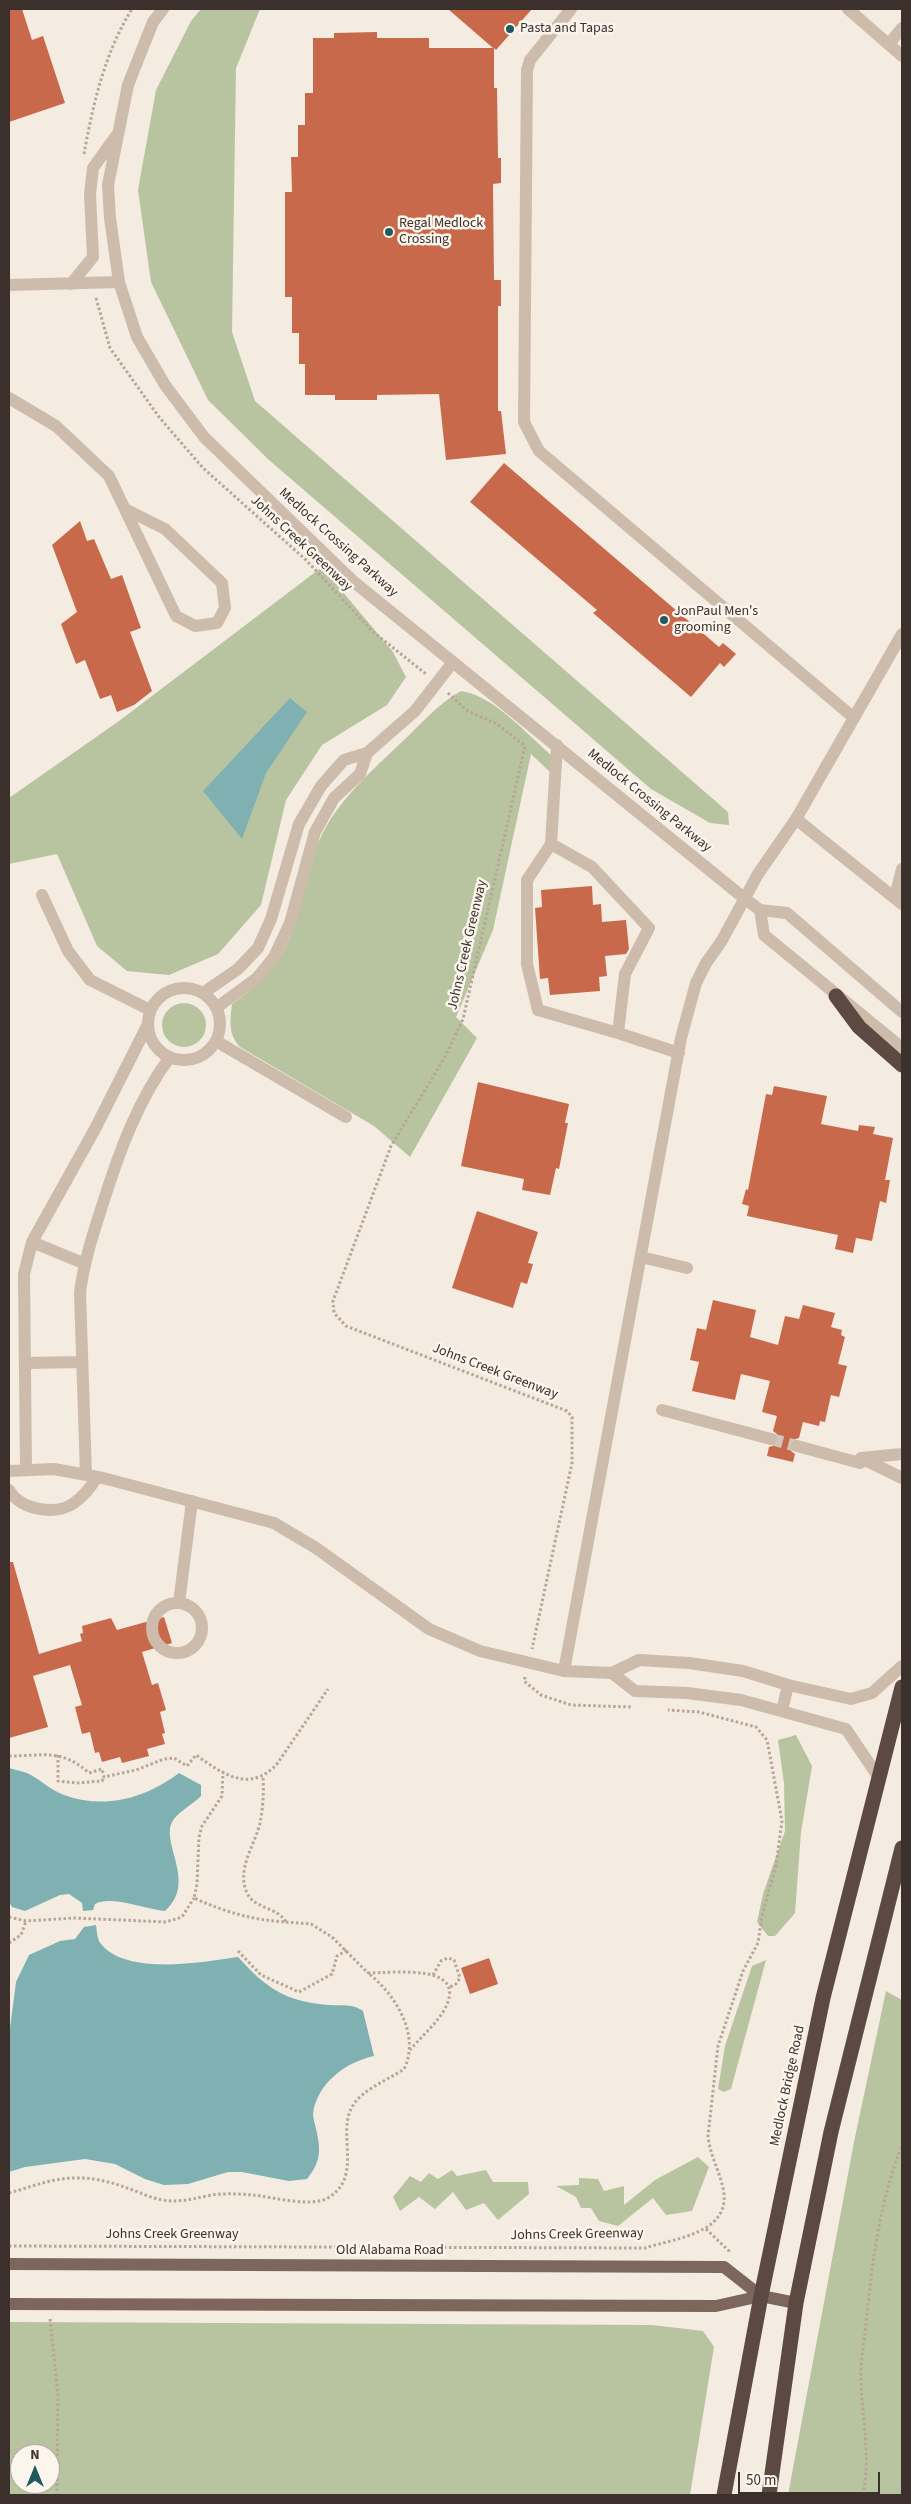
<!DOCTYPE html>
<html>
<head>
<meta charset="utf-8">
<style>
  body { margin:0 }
  #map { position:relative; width:911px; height:2504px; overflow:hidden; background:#f4ebe1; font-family:"Source Sans 3",sans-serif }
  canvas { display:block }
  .frame { position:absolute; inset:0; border:10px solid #3b302b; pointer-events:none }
  .north { position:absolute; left:10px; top:2444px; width:50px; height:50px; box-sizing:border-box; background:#fbf5ee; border:1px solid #aea6a0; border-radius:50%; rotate:0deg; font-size:14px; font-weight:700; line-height:20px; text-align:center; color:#3b302b }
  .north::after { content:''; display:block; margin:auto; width:18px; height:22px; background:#1f5a5e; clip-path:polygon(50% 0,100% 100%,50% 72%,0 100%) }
  .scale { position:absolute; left:738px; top:2472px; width:142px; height:22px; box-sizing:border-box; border:2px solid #3b302b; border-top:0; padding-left:6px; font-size:15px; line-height:18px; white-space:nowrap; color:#3b302b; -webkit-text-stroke:4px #fbf5ee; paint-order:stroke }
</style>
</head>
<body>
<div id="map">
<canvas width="911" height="2504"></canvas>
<div class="frame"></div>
<div class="north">N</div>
<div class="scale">50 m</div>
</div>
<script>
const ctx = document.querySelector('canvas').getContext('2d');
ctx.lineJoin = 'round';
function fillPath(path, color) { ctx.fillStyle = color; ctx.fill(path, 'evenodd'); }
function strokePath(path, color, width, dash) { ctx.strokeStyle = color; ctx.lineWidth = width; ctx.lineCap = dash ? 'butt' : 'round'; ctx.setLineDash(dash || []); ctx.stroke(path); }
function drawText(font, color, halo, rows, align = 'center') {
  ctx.font = font + ' "Source Sans 3",sans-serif'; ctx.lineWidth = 5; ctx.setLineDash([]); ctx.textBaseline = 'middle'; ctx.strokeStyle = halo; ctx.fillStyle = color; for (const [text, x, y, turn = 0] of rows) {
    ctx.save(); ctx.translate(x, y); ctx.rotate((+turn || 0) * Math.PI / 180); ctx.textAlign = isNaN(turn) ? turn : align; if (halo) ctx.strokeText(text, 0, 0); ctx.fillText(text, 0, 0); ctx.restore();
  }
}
fillPath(new Path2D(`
  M201 9H260L236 68 232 332 255 401 728 812 729 825 710 823 651 789 269 460 208 400 151 282 138 190 156 90 191 21Z
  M322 567 393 652 406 677 387 705 322 745 286 800 261 905 218 954 169 975 127 971 97 946 57 854 9 864V798L119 721Z
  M461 691C493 695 528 735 552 756L551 773 531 754 493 930 456 1017 477 1038 410 1157 374 1126 240 1047C228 1034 230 1021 232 1004 286 966 290 942 307 882 311 869 313 854 319 841 337 800 372 771 404 740 423 722 438 704 461 691Z
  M162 1025a22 22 0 1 1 44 0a22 22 0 1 1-44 0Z
  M796 1735 812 1766 801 1832 795 1913 775 1936H768L757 1922 763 1894 785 1831 784 1783 778 1740Z
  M766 1960 731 2089 724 2092 718 2089 725 2046 752 1966Z
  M886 1991 902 2000V2495H788L854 2142Z
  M698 2157 709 2167 692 2211 666 2215 653 2198 618 2226 599 2221 591 2208H581L576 2197 556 2186 579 2185V2178L598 2179 604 2191 624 2186V2205L655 2180Z
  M452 2170 457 2176 486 2170 493 2182H528L529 2194 498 2220 484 2203 466 2210 453 2192 435 2209 419 2197 400 2211 393 2197 410 2176 421 2182 429 2173 438 2179Z
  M9 2322 652 2325 703 2331 714 2347 690 2495H9ZM20 2454H50V2484H20Z`), '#b8c4a0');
fillPath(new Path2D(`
  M290 698 307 712 266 773 242 839 203 791Z
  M9 1768C15 1770 22 1771 27 1773 40 1779 50 1790 64 1795 105 1810 146 1798 179 1773L201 1785V1796C193 1804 181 1810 174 1819 157 1840 199 1881 165 1911 145 1909 110 1895 95 1904L93 1910 83 1911 82 1903 69 1894 60 1895 25 1911 12 1907 9 1902Z
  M96 1925C97 1931 97 1940 101 1944 127 1976 202 1962 238 1957 266 1988 286 2002 329 2005 342 2006 352 2003 363 2011L374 2056C346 2062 317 2083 313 2114 313 2118 315 2124 316 2129 321 2150 321 2162 307 2179L289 2181 242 2172H228L188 2184 164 2185 145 2179 115 2164 85 2159 25 2167 9 2172V2036L16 1982 29 1955 60 1941 75 1939 84 1927Z`), '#7fb0b2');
fillPath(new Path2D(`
  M9 9H22L32 40 43 36 65 103 9 122Z
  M448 9H532L496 50 494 48V88H497L498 158H501V183L493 184 494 280H501V306H498V411H501L506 454 446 460 439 394 377 395V400H335V395H305V364H299V333H292V297H285V192H292L291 157H298V125H305V93H313V38H334V33L377 32V38H429V48H493Z
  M504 463 719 647 723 643 736 654 724 667 720 663 691 697 593 613 597 610 470 502Z
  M80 521 87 541 94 539 111 579 122 575 141 628 130 632 152 691 134 705 117 712 111 695 100 699 85 660 76 664 61 624 77 612 52 545Z
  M592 886 593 905 601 904 602 922 626 920 629 949 626 954 605 956 607 976 599 977 600 991 550 995 548 978 540 979 535 908 542 907 541 890Z
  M478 1082 569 1104 565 1123H568L559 1169 556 1168 550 1195 522 1190 524 1179 461 1166Z
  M774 1086 827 1096 821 1124 858 1131 859 1125 875 1127 873 1134 893 1138 885 1180H890L886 1203 880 1201 872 1241 856 1238 853 1253 835 1249 838 1235 747 1216 749 1206 742 1204 746 1189 748 1190 766 1094 772 1095Z
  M477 1211 538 1232 528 1263 533 1264 527 1284 521 1282 513 1308 452 1288Z
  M713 1300 756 1310 750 1337 778 1345 785 1316 799 1319 803 1305 835 1313 831 1327 842 1330 841 1335 845 1337 838 1364 847 1366 839 1397 831 1395 825 1422 820 1421 819 1426 803 1422 799 1438 792 1440 789 1444 791 1451 795 1454 793 1462 767 1456 769 1447 776 1445 779 1441 777 1434 773 1431 777 1416 762 1412 770 1381 741 1374 735 1400 692 1391 699 1362 690 1360 697 1328 706 1330Z
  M9 1562H13L39 1654 82 1641 80 1634 83 1633 82 1626 111 1618 117 1630 164 1617 172 1643 142 1652 152 1685 158 1683 166 1710 160 1712 165 1733 162 1734 165 1744 147 1749 149 1756 122 1763 120 1757 102 1762 99 1752 95 1753 90 1732 82 1734 75 1707 82 1705 70 1665 33 1676 48 1727 9 1738Z
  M489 1958 498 1984 470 1994 461 1968Z`), '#c8694b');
strokePath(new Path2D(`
  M771 1439 797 1446`), '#cfc6bd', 12, [12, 6]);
strokePath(new Path2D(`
  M84 154C93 104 105 52 132 9
  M96 298 110 348 159 417 203 468 306 560 372 631 426 674
  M448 693 466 710 497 724 525 746 463 1019 445 1057 391 1146 333 1301 334 1313 346 1326 567 1411 572 1417V1463L532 1649
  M525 1677 524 1681 541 1695 571 1705 632 1707
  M58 1755V1781L77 1783 102 1781 104 1777
  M9 1756C43 1756 61 1748 89 1773L102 1769 104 1777 136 1770 164 1759 174 1758 187 1766 196 1755C224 1775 250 1793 277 1764L328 1689
  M223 1771 222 1796 202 1826 199 1837 197 1884 194 1898C225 1912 252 1920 286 1922 278 1907 254 1909 247 1893 236 1869 255 1845 260 1823 263 1808 264 1792 263 1776
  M9 1917 26 1921 74 1918 166 1922 182 1917 194 1898
  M286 1922 311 1924 332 1937 368 1973
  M9 1943 21 1935 26 1921
  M238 1951 261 1975 299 1992 332 1974 337 1956 347 1950
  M433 1975 441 1961 448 1958 454 1960 460 1978 456 1984 448 1988
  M9 2193C31 2187 52 2178 75 2178 97 2177 117 2184 138 2192 146 2195 154 2199 163 2200 180 2203 195 2198 212 2195 225 2193 240 2194 253 2195 274 2197 314 2209 331 2196 362 2174 337 2134 352 2107 361 2090 388 2080 404 2069 421 2035 395 1994 368 1973 393 1973 473 1962 443 2012 434 2026 420 2038 410 2050
  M706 2229 729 2251V2254
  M9 2246 645 2248C676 2238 733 2233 723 2188 719 2170 710 2155 708 2136L718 2046 743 1971 758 1943 762 1916 776 1865 782 1821 767 1740 756 1727 699 1712 668 1710
  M50 2319 58 2395 57 2495
  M863 2495C871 2456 862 2420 861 2381 860 2363 864 2343 866 2324 872 2263 879 2203 902 2145`), '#b9a596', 3, [2.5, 2.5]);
strokePath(new Path2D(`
  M163 9 153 22 128 85 108 185 110 218 119 282 137 337 165 385 204 437 354 582 744 898 760 910 787 913 902 1012
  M571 9 530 60 527 70 524 422 539 451 854 718
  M848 9 902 56
  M889 44 902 28
  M71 284 93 257 90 194 93 168 116 136
  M9 285 119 282
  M9 398 56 426 109 476 176 616 195 626 217 623 225 608 222 583 165 529 125 509
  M557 745 551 844 592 867 649 928 625 974 618 1033 679 1053
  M367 753 415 711 453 662
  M796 819 902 904
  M551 844 527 880V964L538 1010 618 1033
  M42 895 68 951 90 980 150 1010
  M895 897 902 869
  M760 910 764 935 902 1048
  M148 1024a36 36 0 1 1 72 0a36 36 0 1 1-72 0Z
  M203 993 238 969 258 948 271 919 299 824 321 786 344 760 367 753 360 774 334 798 315 832 290 923 274 957 257 978 216 1008
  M216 1041 346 1117
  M32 1242 83 1263
  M641 1257 687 1268
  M25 1363 82 1362
  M662 1410 771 1439
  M797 1446 860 1463
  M861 1458 902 1478
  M861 1458 902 1454
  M26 1470 24 1274 32 1242 95 1129 147 1026
  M9 1471 54 1469 103 1478 274 1523 316 1548 429 1629 480 1651 564 1671 612 1673
  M86 1475 80 1293C84 1260 94 1231 104 1200 120 1150 138 1100 170 1057
  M9 1490C20 1510 56 1516 74 1503 84 1496 91 1487 97 1477
  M152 1628a25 25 0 1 1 50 0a25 25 0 1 1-50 0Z
  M179 1603 192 1501
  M564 1671 681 1038 696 983 706 963 721 942 758 874 796 819 902 634
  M782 1711 788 1685
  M879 1778 846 1729 741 1700 687 1693 635 1691 612 1673 639 1660 689 1663 743 1671 788 1685 851 1699 872 1693 902 1666`), '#cdbbac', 12);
strokePath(new Path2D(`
  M9 2264 724 2267 761 2296
  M9 2304 716 2306 761 2296 796 2303`), '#7d675c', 12);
strokePath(new Path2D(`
  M836 996 859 1027 902 1065
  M724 2495 761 2296 823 1998 902 1687
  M769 2495 796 2303 831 2132 902 1848`), '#5c4a42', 15);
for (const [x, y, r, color] of [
  [510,29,5,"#1f5a5e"],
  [389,232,5,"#1f5a5e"],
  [664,620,5,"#1f5a5e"]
]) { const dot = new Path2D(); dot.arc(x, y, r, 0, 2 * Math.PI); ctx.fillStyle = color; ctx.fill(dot); strokePath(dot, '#fbf5ee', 2); }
drawText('14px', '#3b302b', '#fbf5ee', [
  ["Pasta and Tapas",520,29],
  ["Regal Medlock",399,224],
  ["Crossing",399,240],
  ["JonPaul Men's",674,612],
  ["grooming",674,628]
], 'left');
drawText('14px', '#3b302b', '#fbf5ee', [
  ["Medlock Crossing Parkway",338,543,42],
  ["Johns Creek Greenway",301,544,43],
  ["Medlock Crossing Parkway",649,801,39],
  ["Johns Creek Greenway",468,945,-77],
  ["Johns Creek Greenway",495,1372,21],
  ["Medlock Bridge Road",788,2086,-78],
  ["Johns Creek Greenway",172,2235],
  ["Johns Creek Greenway",577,2235,-1],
  ["Old Alabama Road",390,2251]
]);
</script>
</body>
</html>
